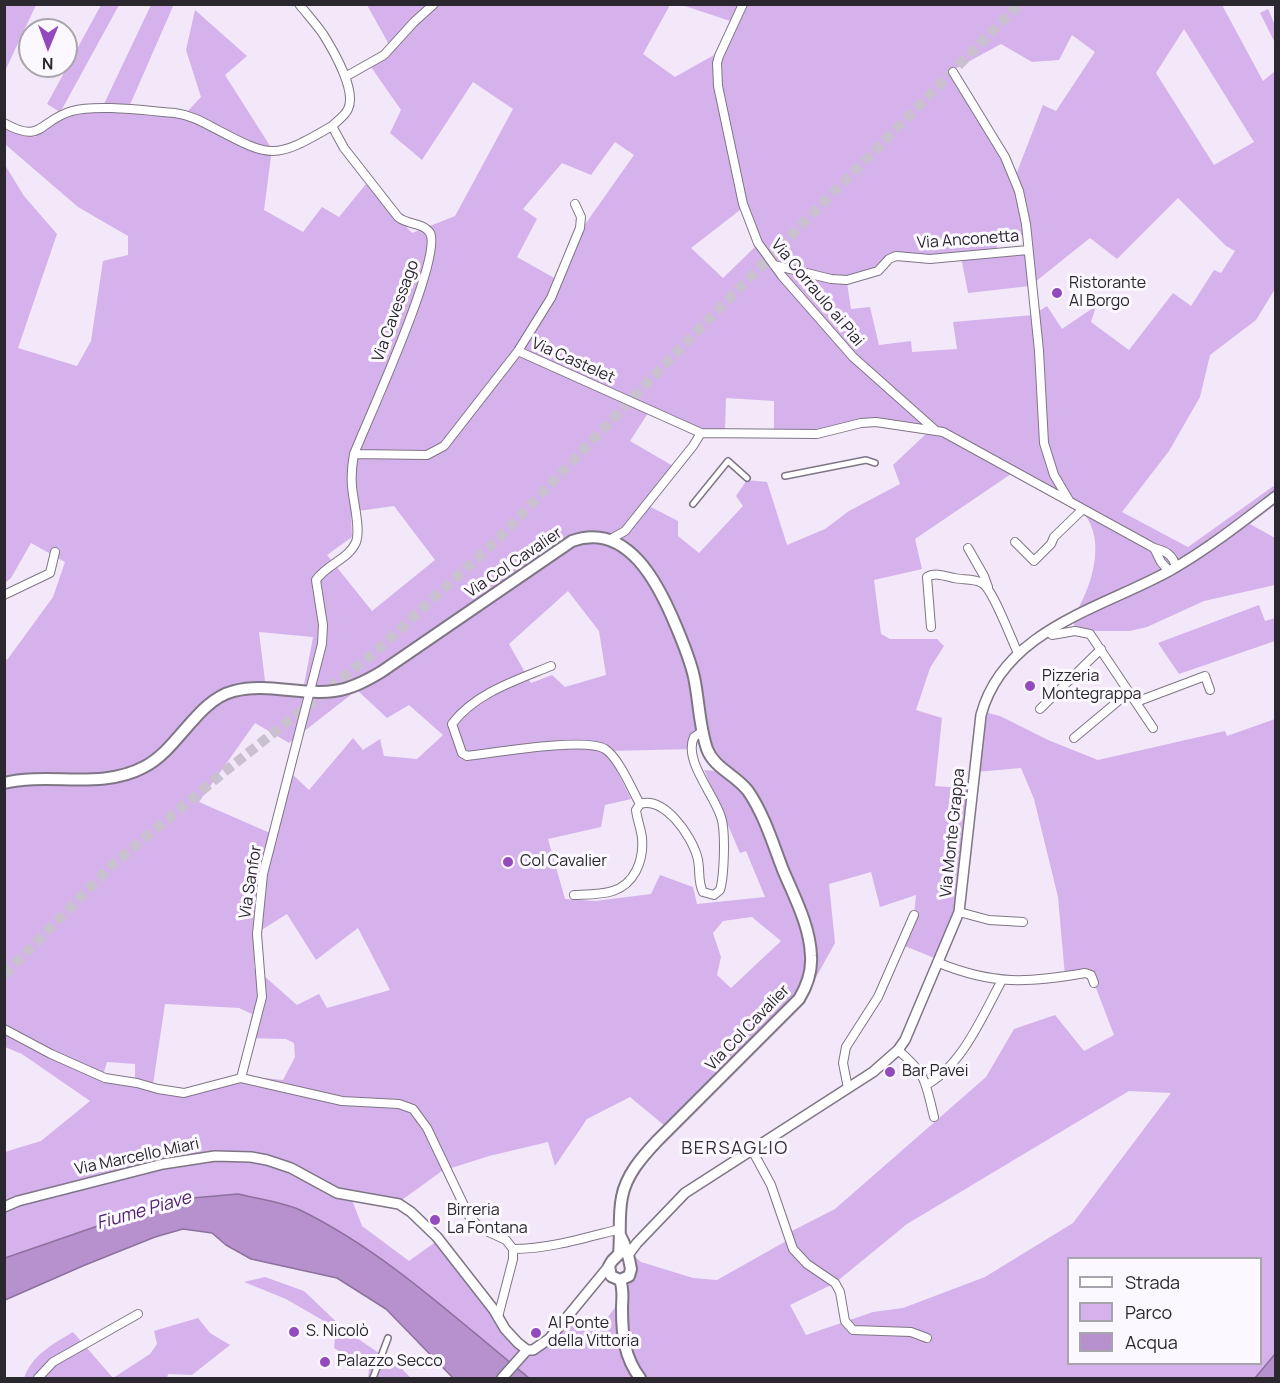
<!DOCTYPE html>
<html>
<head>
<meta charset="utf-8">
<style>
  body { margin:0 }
  #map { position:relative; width:1280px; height:1383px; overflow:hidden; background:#f2e8f9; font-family:Manrope,sans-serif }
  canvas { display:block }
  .frame { position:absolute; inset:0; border:6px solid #2b272e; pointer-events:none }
  .legend { position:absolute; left:1067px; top:1257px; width:195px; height:108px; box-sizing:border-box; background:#fcf8ff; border:2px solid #a8a4ab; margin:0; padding:8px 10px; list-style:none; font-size:18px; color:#2b272e }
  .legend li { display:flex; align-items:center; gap:12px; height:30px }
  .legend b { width:30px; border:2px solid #a8a4ab }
  .north { position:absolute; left:18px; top:18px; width:60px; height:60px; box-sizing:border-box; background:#fcf8ff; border:2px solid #a8a4ab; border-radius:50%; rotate:181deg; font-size:16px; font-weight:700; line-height:24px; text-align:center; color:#2b272e }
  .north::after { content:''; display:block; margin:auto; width:21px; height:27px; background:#934abd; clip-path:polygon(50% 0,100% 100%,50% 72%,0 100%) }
</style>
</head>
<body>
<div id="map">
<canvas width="1280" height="1383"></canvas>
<div class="frame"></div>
<ul class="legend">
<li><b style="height:8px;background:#fff"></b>Strada</li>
<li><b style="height:16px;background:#d5b2ec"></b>Parco</li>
<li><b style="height:16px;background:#b691ce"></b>Acqua</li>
</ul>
<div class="north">N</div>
</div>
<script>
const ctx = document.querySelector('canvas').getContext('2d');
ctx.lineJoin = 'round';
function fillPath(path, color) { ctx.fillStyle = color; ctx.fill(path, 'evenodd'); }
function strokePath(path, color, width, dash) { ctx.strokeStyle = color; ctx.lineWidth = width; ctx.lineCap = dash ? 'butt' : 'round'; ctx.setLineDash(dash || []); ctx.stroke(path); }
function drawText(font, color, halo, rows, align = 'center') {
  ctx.font = font + ' Manrope,sans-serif'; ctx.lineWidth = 6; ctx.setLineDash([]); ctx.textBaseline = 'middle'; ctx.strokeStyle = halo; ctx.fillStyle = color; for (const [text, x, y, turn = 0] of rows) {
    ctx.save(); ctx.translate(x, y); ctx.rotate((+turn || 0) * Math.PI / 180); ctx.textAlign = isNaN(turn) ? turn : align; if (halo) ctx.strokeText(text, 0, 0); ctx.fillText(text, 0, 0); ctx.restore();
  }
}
fillPath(new Path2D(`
  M5 4 36 5 5 71 4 5Z
  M174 4 129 107 187 112 201 97 186 50 195 10 247 56 225 75 272 149 264 210 303 232 322 207 339 217 366 184 412 233 455 216 513 109 473 82 422 160 390 133 401 110 371 67 392 50 367 5H670L643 54 675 77 714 55 730 21 682 5H1222L1263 81 1275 71V289L1256 320 1210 355 1200 397 1169 451 1122 512 1188 547 1275 485V505L1250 524 1275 538V585L1204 601 1147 627 1130 631H1075L1073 617C1091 590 1107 541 1084 514 1076 504 1025 481 1011 474L915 539 922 569 874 580 881 634 890 639H937L944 646 930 668 916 710 942 718 935 786 974 789 965 888 942 961 902 945 914 915 916 895 880 907 871 872 829 884 835 943 809 990 671 1131 630 1097 587 1119 555 1166 548 1142 489 1156 442 1171 399 1202 350 1195 362 1226 409 1261 437 1241 525 1346 535 1347 567 1312 590 1324 605 1321C625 1294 633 1288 632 1254L641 1262 693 1278 717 1280 788 1240 786 1234 835 1209 986 1077 1014 1029 1055 1015 1084 1051 1114 1035 1091 975 1065 976 1058 897 1034 799 1021 768 976 772 984 712 1000 716 1048 740 1098 760 1225 731 1227 736 1275 719V1354L1255 1378H529L434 1300 369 1250 298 1209 141 1211 5 1258V1152L41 1141 90 1101 22 1054 5 1047 4 657 7 660 53 597 65 562 31 543 11 578 5 583V165L24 196 57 234 18 348 77 366 91 341 103 261 128 255V236L78 207 6 145 5 125 17 132 35 137 60 112 47 104 101 5H119L61 111 103 106 151 5ZM1184 29 1254 142 1214 165 1156 73ZM1072 35 1095 52 1056 111 1043 105 1017 172 955 69 1001 44 1032 62 1059 60ZM615 142 634 155 586 223 556 279 517 257 537 219 523 209 562 163 591 175ZM1178 198 1226 246 1235 251 1221 273 1214 270 1191 306 1173 293 1129 350 1091 322 1096 306 1062 329 1047 306 1033 315 953 322 957 349 912 352 911 341 879 345 870 307 851 309 847 283 897 259 961 257 968 293 1030 286 1090 238 1117 259ZM744 207 759 243 723 278 691 248ZM1027 234 1028 251 997 253V241ZM726 398 774 401V430L802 431 893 423 927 433 893 465 900 484 849 511 825 529 787 545 767 482 747 480 736 496 743 506 699 553 678 536V521L643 503 673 466 630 441 652 407 701 429 725 430ZM394 506 435 560 372 611 327 555 352 537 351 512ZM568 591 599 631 606 675 565 687 552 675 531 683 509 644ZM259 632 313 637 304 685 265 681ZM357 690 387 718 409 705 443 735 417 759 384 756 380 739 363 750 353 738 309 790 288 770 270 833 199 802 255 723 289 743ZM706 726 718 771 704 770 740 853 746 851 765 897 697 904 693 887 660 875 651 894 595 901 565 899 548 839 601 827 605 805 631 799 607 751 695 749ZM287 914 316 960 358 928 390 990 327 1008 319 994 297 1005 254 967 255 934ZM752 917 781 941 731 988 717 975 721 957 713 933 723 921ZM165 1004 239 1008 252 1014 247 1038 286 1039 294 1043 295 1057 283 1080 244 1076 182 1096 152 1091ZM107 1062 135 1064V1086L101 1082ZM1129 1091 1171 1093 1073 1223 985 1277 903 1308 873 1312 806 1335 790 1305 835 1283 907 1224ZM1068 1258H1260V1364H1068Z
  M1268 9 1275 25V43L1260 13Z
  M1259 605 1265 621 1275 618V641L1179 674 1158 643Z
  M265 1277 304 1291 345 1330 401 1368 411 1378H368L369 1369 334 1348 336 1328 286 1299 244 1282Z
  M198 1318 210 1333 230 1345 192 1375 168 1374 167 1378H24C32 1355 53 1344 73 1332L113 1378 150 1354 157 1344 154 1331Z`), '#d5b2ec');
const water = new Path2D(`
  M238 1194C258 1199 282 1202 300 1210 386 1252 456 1319 529 1378H453L386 1309 337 1278 251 1259 226 1245 212 1233 183 1229 155 1237 85 1265 5 1300V1258L141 1211 192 1198Z
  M1275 1354V1378H1255Z`);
fillPath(water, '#b691ce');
strokePath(water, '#8c719e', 1.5);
strokePath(new Path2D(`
  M4 975 112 865 223 773 375 652 499 538 694 334 1019 4`), '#cac1d0', 10, [10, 5]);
const pedestrian = new Path2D(`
  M785 476 866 460 875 463
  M693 504 728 461 747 478
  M373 1378 388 1338`);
const minor = new Path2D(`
  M299 4C307 14 316 24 323 34 333 50 357 91 348 109 345 116 337 121 332 126
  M743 4 719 56 717 63 718 86 743 204 758 243 782 276 853 357 934 429
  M953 72 1005 157 1019 191 1026 224 1039 351 1044 443 1054 475 1070 502
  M345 77 384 55 414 22 434 4
  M4 123C43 145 39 120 72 111 97 104 148 111 175 113 190 115 201 121 214 128 271 158 274 160 332 126L344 148 398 217C407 225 423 222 430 233 443 257 367 421 354 454 352 465 351 475 352 486 353 501 361 529 356 542 349 559 327 564 316 580L323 625 322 644 263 874 257 934 262 997 241 1078
  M774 265 831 279 847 280 878 271 889 259 896 256 930 259 1028 250
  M518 351 701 433 817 434 861 423 876 422 943 432 1154 548C1166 551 1173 555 1176 567
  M354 454 427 455 444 446 518 351 551 298 580 228 581 217 575 204
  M609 540 625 531 693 446 701 433
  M1015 542 1034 561 1051 544 1054 537 1083 509
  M968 548 984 576 988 587
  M1154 548 1161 562 1169 571
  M4 595 50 573 55 552
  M931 627 927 577C935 572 945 576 954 578 962 580 974 578 982 583 993 589 1011 639 1018 653
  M1048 631 1052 635 1075 631 1090 634 1153 728
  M551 666C517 680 475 693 452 724L462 753 467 756C494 753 585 737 605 749 619 758 632 790 640 804
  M1136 702 1205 676 1210 690
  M1040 709 1101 649
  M1074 738 1129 692
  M574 895C599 894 623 896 636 871 641 861 643 849 642 838 641 829 637 819 636 810L640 804C664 796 691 835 697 856 701 868 697 881 703 892L714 895 720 890C724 877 726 831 721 817 714 794 683 760 694 737L703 731
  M959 912 989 920 1023 922
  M939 963C993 985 1028 983 1085 973L1091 975 1094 983
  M4 1029 51 1054 105 1078 137 1083 158 1089 184 1093 241 1078 342 1101 399 1104 413 1109 427 1128 469 1216 480 1228 506 1240 513 1249
  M898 1050C927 1075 925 1081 934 1117
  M926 1085C962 1066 983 1015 1002 980
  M848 1088 843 1063 846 1047 878 997 914 915
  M752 1150 771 1185 793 1249 807 1264 835 1283 840 1292 845 1321 853 1330 911 1332 927 1338
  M513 1249C549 1249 584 1238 620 1229
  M498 1317 513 1259V1249
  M38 1378 53 1362 138 1314`);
const tertiary = new Path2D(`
  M4 1207 18 1201 163 1164 215 1156 251 1157 267 1160 291 1168 337 1193 399 1204 411 1212 437 1237 494 1310 505 1329 518 1343 527 1350
  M628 1255 637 1243 685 1193 873 1072 898 1050 905 1040 959 912 981 715C1004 629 1103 608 1171 570 1208 549 1242 522 1276 496
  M527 1350H533L549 1339 609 1266
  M502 1378 527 1350`);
const secondary = new Path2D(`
  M4 783C50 772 101 790 144 767 178 750 197 700 234 691 267 682 301 696 334 691 351 689 366 681 381 672L572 541C628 521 659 585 676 626 683 643 690 659 694 677 699 700 699 726 707 749 714 768 736 775 748 791 764 814 773 844 783 870 794 896 810 926 811 956 812 971 807 986 799 999L657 1141C642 1157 626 1175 622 1197 618 1216 621 1236 619 1254L612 1261 609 1266 611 1276 620 1280 629 1276 631 1269C629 1257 626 1246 620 1235
  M620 1280C624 1290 622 1298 622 1309 622 1334 624 1357 640 1378`);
strokePath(pedestrian, '#7f7685', 8);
strokePath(minor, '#7f7685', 10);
strokePath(tertiary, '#7f7685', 12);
strokePath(secondary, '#7f7685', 14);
strokePath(pedestrian, '#fff', 5);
strokePath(minor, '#fff', 8);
strokePath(tertiary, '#fff', 9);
strokePath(secondary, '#fff', 10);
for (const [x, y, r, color] of [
  [1057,293,6,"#934abd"],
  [1030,686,6,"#934abd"],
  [508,862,6,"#934abd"],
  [890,1072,6,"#934abd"],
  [435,1220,6,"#934abd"],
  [294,1332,6,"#934abd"],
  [536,1333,6,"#934abd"],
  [325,1362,6,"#934abd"]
]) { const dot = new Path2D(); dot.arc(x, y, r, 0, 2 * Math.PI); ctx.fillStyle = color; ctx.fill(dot); strokePath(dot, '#fcf8ff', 2); }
drawText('16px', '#2b272e', '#fcf8ff', [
  ["Via Anconetta",968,240,-4],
  ["Via Corraulo ai Piai",817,293,50],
  ["Via Cavessago",396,311,-70],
  ["Via Castelet",573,361,24],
  ["Via Col Cavalier",514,563,-34],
  ["Via Monte Grappa",953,833,-84],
  ["Via Sanfor",251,882,-81],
  ["Via Col Cavalier",748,1028,-46],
  ["Via Marcello Miari",137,1157,-12]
]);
drawText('16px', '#2b272e', '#fcf8ff', [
  ["Ristorante",1069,284],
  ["Al Borgo",1069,302],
  ["Pizzeria",1042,677],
  ["Montegrappa",1042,695],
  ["Col Cavalier",520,862],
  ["Bar Pavei",902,1072],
  ["Birreria",447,1211],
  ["La Fontana",447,1229],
  ["Al Ponte",548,1324],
  ["della Vittoria",548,1342],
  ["S. Nicolò",306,1332],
  ["Palazzo Secco",337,1362]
], 'left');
ctx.letterSpacing = '1.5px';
drawText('18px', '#352d3b', '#fcf8ff', [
  ["BERSAGLIO",735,1149]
]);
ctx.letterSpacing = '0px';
drawText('italic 18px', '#51216b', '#fcf8ff', [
  ["Fiume Piave",144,1211,-16]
]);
</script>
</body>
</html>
